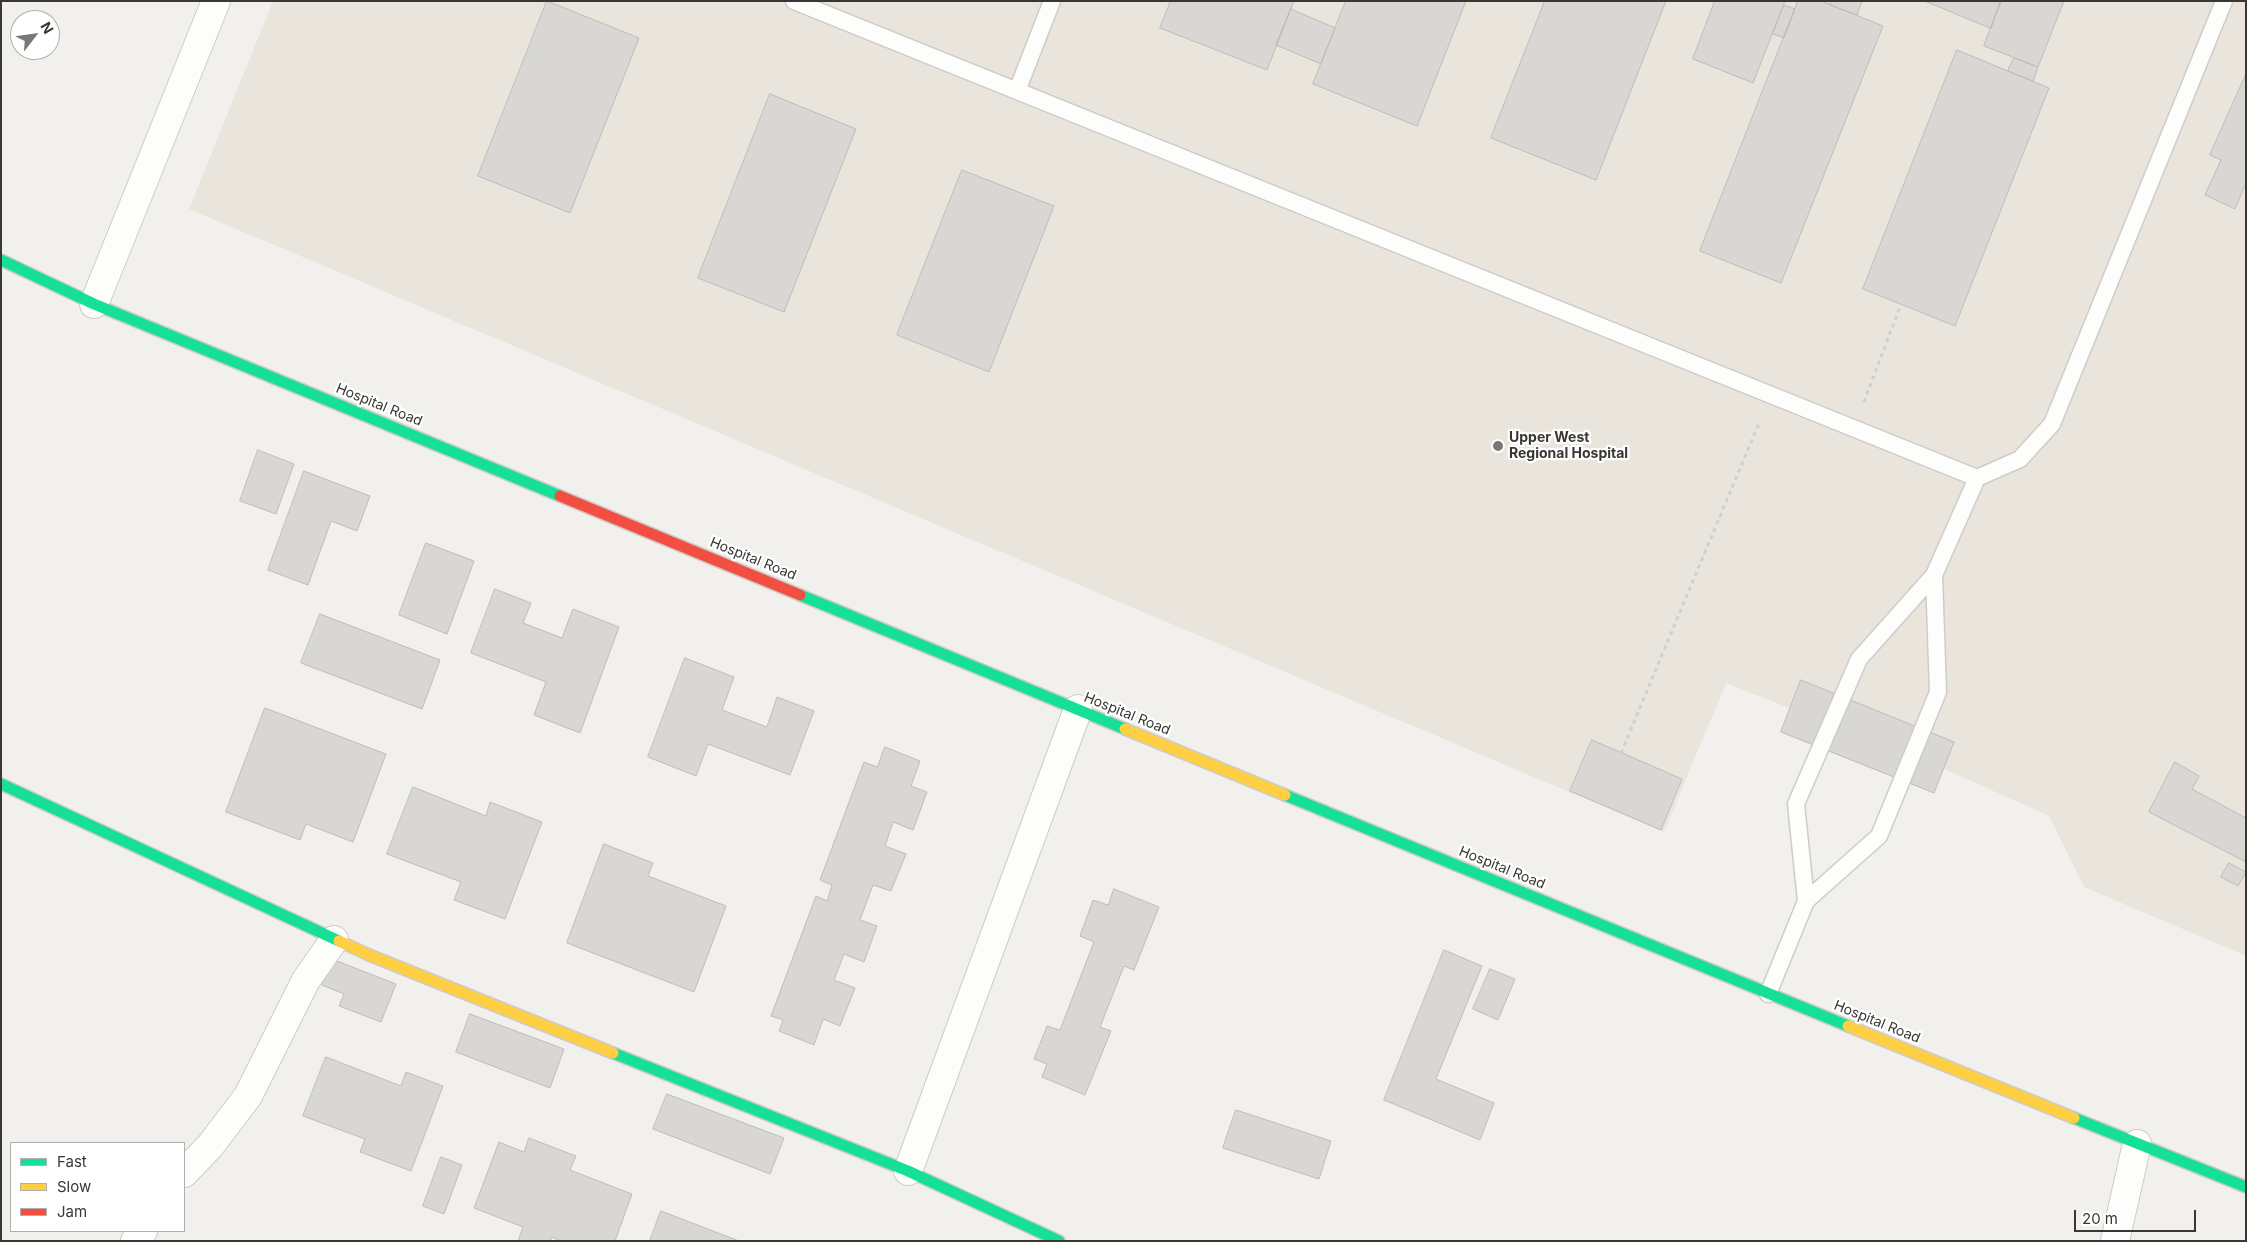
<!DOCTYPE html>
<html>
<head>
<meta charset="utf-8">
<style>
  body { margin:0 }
  #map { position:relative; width:2247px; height:1242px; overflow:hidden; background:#f2f0ed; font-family:Inter,sans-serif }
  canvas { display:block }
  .frame { position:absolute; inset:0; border:2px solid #393734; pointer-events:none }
  .legend { position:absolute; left:10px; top:1142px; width:175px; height:90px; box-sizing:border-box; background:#fff; border:1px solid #b0afae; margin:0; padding:6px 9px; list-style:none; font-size:15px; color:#393734 }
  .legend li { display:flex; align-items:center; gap:10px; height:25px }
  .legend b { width:25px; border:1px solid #b0afae }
  .north { position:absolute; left:10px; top:10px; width:50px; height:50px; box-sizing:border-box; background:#fff; border:1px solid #b0afae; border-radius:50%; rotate:60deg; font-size:14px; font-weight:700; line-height:20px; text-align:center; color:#393734 }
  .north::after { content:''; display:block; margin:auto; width:18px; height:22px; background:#7a7875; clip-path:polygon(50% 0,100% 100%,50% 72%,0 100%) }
  .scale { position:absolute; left:2074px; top:1210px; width:122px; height:22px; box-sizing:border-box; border:2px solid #393734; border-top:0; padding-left:6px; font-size:15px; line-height:18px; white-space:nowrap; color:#393734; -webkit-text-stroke:4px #fff; paint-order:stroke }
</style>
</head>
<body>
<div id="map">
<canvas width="2247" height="1242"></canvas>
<div class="frame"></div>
<ul class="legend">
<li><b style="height:6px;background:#16e098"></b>Fast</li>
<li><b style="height:6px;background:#ffcf43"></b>Slow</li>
<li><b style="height:6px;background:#f24e42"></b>Jam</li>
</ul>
<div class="north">N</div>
<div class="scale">20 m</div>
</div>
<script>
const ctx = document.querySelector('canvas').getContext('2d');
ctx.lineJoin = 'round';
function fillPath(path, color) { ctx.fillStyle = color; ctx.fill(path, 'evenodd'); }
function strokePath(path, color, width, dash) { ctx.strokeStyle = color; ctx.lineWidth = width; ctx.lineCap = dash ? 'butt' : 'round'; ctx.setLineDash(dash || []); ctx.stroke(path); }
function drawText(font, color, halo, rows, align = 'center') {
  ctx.font = font + ' Inter,sans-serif'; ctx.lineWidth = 4.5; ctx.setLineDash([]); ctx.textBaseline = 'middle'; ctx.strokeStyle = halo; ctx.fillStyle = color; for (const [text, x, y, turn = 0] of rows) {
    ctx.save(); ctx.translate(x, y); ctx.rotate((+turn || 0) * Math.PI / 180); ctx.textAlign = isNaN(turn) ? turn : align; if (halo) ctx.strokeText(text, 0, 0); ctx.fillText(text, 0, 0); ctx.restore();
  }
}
fillPath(new Path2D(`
  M273 1H2246V956L2084 887 2049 816 1949 771 1726 683 1664 832 189 209Z`), '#eae5dc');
const building = new Path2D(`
  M547 1 639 38 570 213 478 176Z
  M1171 1H1294L1267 70 1160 28Z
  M1346 1H1466L1417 126 1313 84Z
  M1545 1H1666L1596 180 1491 138Z
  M1715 1H1785L1753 83 1693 59Z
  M1798 1H1821L1883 26 1781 283 1700 251Z
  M1831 1H1862L1857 15 1830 5Z
  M1925 1H2001L1991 28Z
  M2001 1H2064L2038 67 1984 46Z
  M1784 5 1795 9 1784 38 1773 34Z
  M1291 9 1335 28 1321 64 1276 45Z
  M1957 50 2049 88 1955 326 1863 289Z
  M2014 58 2038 67 2033 81 2008 71Z
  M2246 74V183L2235 209 2205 195 2221 160 2210 155Z
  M770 94 856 129 784 312 698 278Z
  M962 170 1054 206 989 372 897 335Z
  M258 450 294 464 276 514 240 501Z
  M304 471 370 496 357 531 331 521 308 585 268 570Z
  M426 543 474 561 447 634 399 615Z
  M495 589 531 603 523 623 562 638 573 609 619 627 580 733 534 715 546 682 471 653Z
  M320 614 440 660 422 709 301 663Z
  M685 658 734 677 722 710 767 727 777 697 814 711 790 775 708 744 696 776 648 757Z
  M1801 680 1954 742 1934 793 1781 732Z
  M265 708 386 754 353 842 306 824 300 840 226 812Z
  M1592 740 1682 779 1661 830 1570 791Z
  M885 747 920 761 911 786 927 792 913 830 893 822 885 846 906 854 891 891 873 885 860 920 877 926 864 962 844 954 834 980 855 988 840 1026 823 1019 814 1045 779 1031 783 1020 771 1016 816 896 827 901 832 885 820 880 864 762 877 767Z
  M2175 762 2199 776 2192 789 2246 818V862L2149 812Z
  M413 787 486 816 490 802 542 822 505 919 454 900 461 882 387 854Z
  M604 844 653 863 648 876 726 906 694 992 567 943Z
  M2229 863 2246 872 2238 886 2221 877Z
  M1114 889 1159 907 1134 970 1124 966 1100 1027 1111 1031 1085 1095 1042 1077 1047 1064 1034 1059 1047 1026 1060 1030 1094 942 1080 936 1093 900 1108 905Z
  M1444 950 1482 966 1436 1079 1494 1103 1480 1140 1384 1100Z
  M332 959 396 984 381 1022 339 1006 344 994 322 985Z
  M1490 969 1515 979 1498 1020 1473 1009Z
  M470 1014 564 1049 550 1088 456 1052Z
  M326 1057 401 1086 406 1072 443 1086 411 1171 360 1152 365 1139 303 1116Z
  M667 1094 784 1138 770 1174 653 1129Z
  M1236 1110 1331 1141 1319 1179 1223 1148Z
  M529 1138 576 1156 570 1170 632 1194 615 1241H560L552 1237 550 1241H518L523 1227 474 1208 499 1142 524 1152Z
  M441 1157 462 1165 444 1214 423 1206Z
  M661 1211 739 1241H650Z`);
fillPath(building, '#d8d7d4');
strokePath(building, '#bebcba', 1);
const lane = new Path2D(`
  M794 1 1977 478
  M1017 91 1052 1
  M1806 901 1796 804 1859 659 1934 575 1977 478 2020 459 2052 424 2224 1
  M1768 994 1806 901 1879 836 1938 692 1934 575`);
const street = new Path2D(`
  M94 304 216 1
  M908 1171 1078 709
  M184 1173 210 1146 248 1096 306 980 334 940
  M135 1241 143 1231
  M2115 1241 2137 1144`);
const fast = new Path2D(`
  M1 260 94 304 560 496
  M800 595 1125 729
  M1 784 339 941
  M1285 795 1848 1026
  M613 1053 908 1171 1059 1241
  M2074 1118 2246 1187`);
const slow = new Path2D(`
  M1125 729 1285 795
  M339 941 369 955 613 1053
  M1848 1026 2074 1118`);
const jam = new Path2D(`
  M560 496 800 595`);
strokePath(lane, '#cdccc9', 19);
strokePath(street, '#cdccc9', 30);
strokePath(fast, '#cdccc9', 14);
strokePath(slow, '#cdccc9', 14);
strokePath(jam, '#cdccc9', 14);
strokePath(new Path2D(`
  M1864 402 1901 304
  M1621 753 1759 423`), '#d0cfce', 3, [4, 4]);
strokePath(lane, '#fdfdfc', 16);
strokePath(street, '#fdfdfc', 28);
strokePath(fast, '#16e098', 11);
strokePath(slow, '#ffcf43', 11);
strokePath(jam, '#f24e42', 11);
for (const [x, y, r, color] of [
  [1498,446,6,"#7a7875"]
]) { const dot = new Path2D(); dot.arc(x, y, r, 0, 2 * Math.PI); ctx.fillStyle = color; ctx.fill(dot); strokePath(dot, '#fff', 2); }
drawText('14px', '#393734', '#fff', [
  ["Hospital Road",379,405,22],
  ["Hospital Road",753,559,22],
  ["Hospital Road",1127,714,22],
  ["Hospital Road",1502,868,22],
  ["Hospital Road",1877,1022,22]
]);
drawText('bold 14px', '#393734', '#fff', [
  ["Upper West",1509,438],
  ["Regional Hospital",1509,454]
], 'left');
</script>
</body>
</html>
